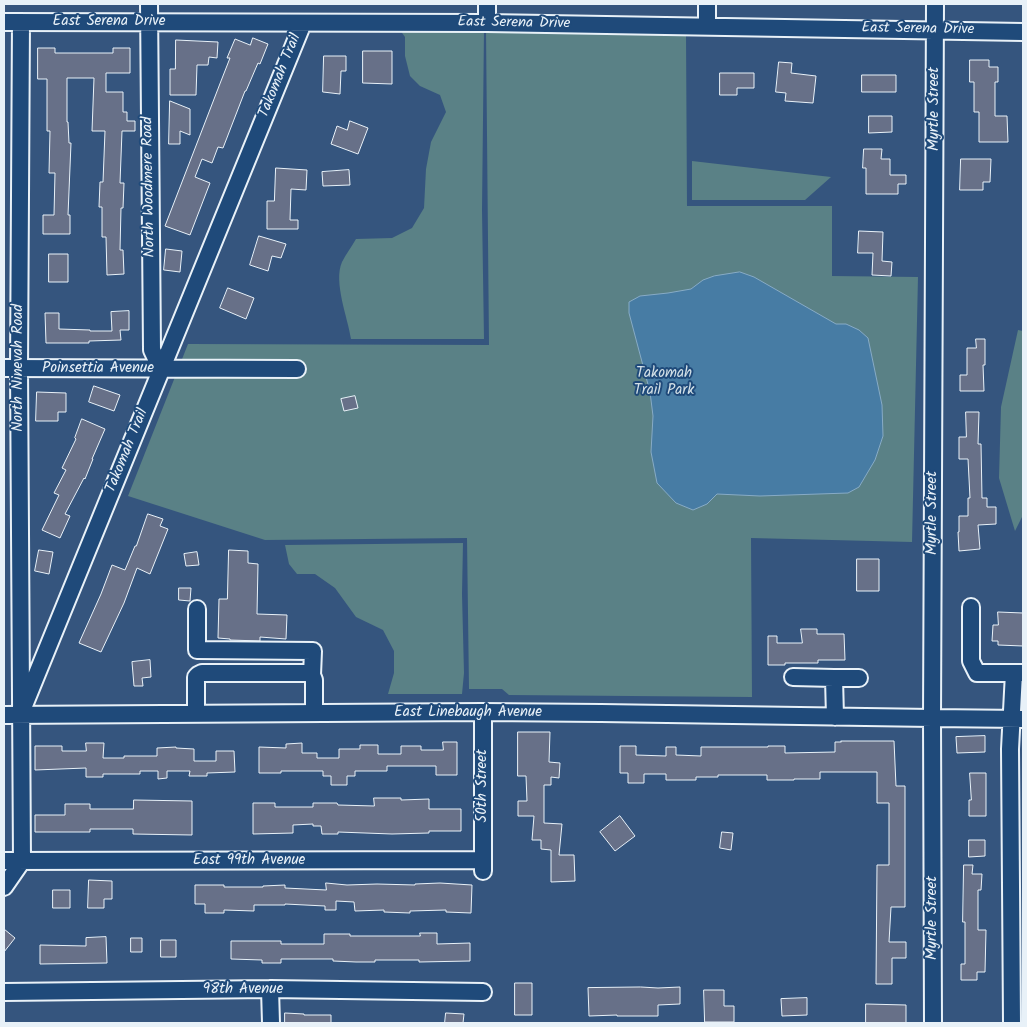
<!DOCTYPE html>
<html>
<head>
<meta charset="utf-8">
<style>
  body { margin:0 }
  #map { position:relative; width:1027px; height:1027px; overflow:hidden; background:#35557e; font-family:Kalam,sans-serif }
  canvas { display:block }
  .frame { position:absolute; inset:0; border:5px solid #e8f1f8; pointer-events:none }
</style>
</head>
<body>
<div id="map">
<canvas width="1027" height="1027"></canvas>
<div class="frame"></div>
</div>
<script>
const ctx = document.querySelector('canvas').getContext('2d');
ctx.lineJoin = 'round';
function fillPath(path, color) { ctx.fillStyle = color; ctx.fill(path, 'evenodd'); }
function strokePath(path, color, width, dash) { ctx.strokeStyle = color; ctx.lineWidth = width; ctx.lineCap = dash ? 'butt' : 'round'; ctx.setLineDash(dash || []); ctx.stroke(path); }
function drawText(font, color, halo, rows, align = 'center') {
  ctx.font = font + ' Kalam,sans-serif'; ctx.lineWidth = 4; ctx.setLineDash([]); ctx.textBaseline = 'middle'; ctx.strokeStyle = halo; ctx.fillStyle = color; for (const [text, x, y, turn = 0] of rows) {
    ctx.save(); ctx.translate(x, y); ctx.rotate((+turn || 0) * Math.PI / 180); ctx.textAlign = isNaN(turn) ? turn : align; if (halo) ctx.strokeText(text, 0, 0); ctx.fillText(text, 0, 0); ctx.restore();
  }
}
fillPath(new Path2D(`
  M400 30H484L482 210 484 339H351C348 318 333 282 342 262 346 254 352 246 356 239L392 238 412 228 424 208 426 169 431 142 446 112 440 95 420 86 410 76 405 56V37Z
  M486 30 686 34 687 206H832V276L918 277 912 542 751 538 752 697 509 695 502 689H469L467 538 265 540 128 496 188 344 489 345Z
  M692 161 831 177 805 200H692Z
  M1018 330 1023 331V515L1015 531 999 478 1001 407Z
  M463 543 462 594 464 673 462 694H388L394 673V651L383 630 356 617 335 588 315 574H297L289 564 285 545Z`), '#5a8186');
const water = new Path2D(`
  M740 272 754 277 836 324H846L859 330 868 338 882 405 883 436 875 460 859 487 848 493 760 496 717 494 707 504 693 510 676 503 657 483 651 452 653 416 650 392 629 313V302L640 296 668 293 691 289 703 280 714 276Z`);
fillPath(water, '#477ca4');
strokePath(water, '#87abc6', 1);
const building = new Path2D(`
  M253 38 268 44 260 64 258 63 246 91H245L223 148 218 147 212 163 202 159 195 177 210 183 190 235 165 226 221 81 230 58H227L235 39 250 45Z
  M176 40 218 42 217 58 209 57 208 65H197L196 95H170V69H175Z
  M38 48H55V53H113V48H130V73H106V92H123V112H127V121H135V131H122L120 183H124L123 208H121L120 250H123L124 274 107 275 106 237H102V207H99L100 182H103L105 131H92L94 78H67V122H68L69 143H71L68 215H70V234H43V215H54L55 173H49L50 131H47V79H38Z
  M363 51H392V84L363 83Z
  M324 56H346V71H341L340 94 323 92Z
  M970 60H989V67H998V82H995V116H1007L1008 142H979V112H974V82H970Z
  M779 62 792 63 791 73 816 76 813 103 785 101 786 93 776 92Z
  M720 73H754V88H737V95H720Z
  M862 75H896V92H862Z
  M170 101 190 109V135L180 131V144H169Z
  M869 116H892V132L869 133Z
  M350 121 368 128 358 154 331 144 337 126 347 130Z
  M864 149H882L881 159H890V175H906V184H898V194H866V168H863Z
  M961 159H991L990 182H983V190H960Z
  M276 168 307 170 306 190 291 189 290 220H298V229H267V201H274Z
  M349 170 350 185 323 186 322 172Z
  M859 231 883 232 882 261 892 262 891 276 872 275 873 253H858Z
  M259 236 286 244 281 258 272 256 268 271 250 265Z
  M166 249 182 251 180 272 164 270Z
  M49 254H68V282H49Z
  M228 288 254 298 246 319 220 308Z
  M129 311V330H120L121 340 89 341V343H46L45 313H59V329L90 330V331H112L111 312Z
  M976 339H985V365H983L984 391H960V375H967V348H976Z
  M94 386 120 395 114 411 89 402Z
  M37 392 66 393V412H58V421H36Z
  M355 396 358 408 344 411 341 399Z
  M966 412H979L978 444H981L982 498H987V507H996V524L978 525 980 549 959 551 958 532H959V516H968V498H970L968 459H959V437H966Z
  M82 419 105 429 92 459H93L85 479 84 478 65 514 70 516 60 538 42 530 59 495 54 493 66 470 62 468 76 439 75 438Z
  M148 514 163 519 160 526 168 529 150 574 137 568 124 603 101 652 79 643 101 594 112 565 125 570 135 546H136Z
  M39 550 53 552 49 574 35 571Z
  M229 550 248 551V563L258 564 257 614 287 615 286 639 260 637V641L230 640V639L218 638 219 599H227Z
  M197 552 199 565 186 566 184 554Z
  M857 559H879V591H857Z
  M179 588H191L190 601 179 600Z
  M998 612 1023 613V646L998 645V641H992L993 625H998Z
  M801 629H817V634H844L845 660H818V663H785V665H768V636H777V643H802Z
  M150 660 151 677 142 678 143 686H134L132 662Z
  M518 732H550L549 762 560 763 559 778 551 777V785H544V823L562 824 559 855H574L575 881 551 882V850L541 849V840H532L534 816H518V801H527L526 776H518Z
  M985 736V752L957 753 956 737Z
  M841 741H894L896 786H905V907H891L889 942H906V958H892V984H876L877 865H889V803H877V772H820V779H794V780H767V775H718V777H696V780H666V774H644V783H628V773H620V746H636V755L666 756V747H676V755L701 756V747H768V746H785V753L835 752V742H841Z
  M443 742H457V775H436V766H387V771H355V776H347V785H331V776H323V771H281V773H259V747L286 748V744L302 743V753H317V758H339V749H360V745H378V754H401V746H421V750H443Z
  M86 743H104L103 758H124V756H157V748L176 747V748L194 749V761H216V751H234L235 772 207 773V776H189L190 771H167V778L158 779V771H140V774H103V777H86V768L35 770V746H62V751H86Z
  M970 773H986V816H969V800H971Z
  M374 798H401V800L429 799V809H461V831H429V833L392 834 338 832V834H322L321 826H313V824L293 825V833L253 834V803H275V807H313V803H337L338 805 374 806Z
  M134 800 192 801V835L133 834V829H90V832H35V815H65V804H90V809H133Z
  M620 816 635 836 615 851 600 832Z
  M722 832 733 833 731 850 720 848Z
  M969 840H985V856L969 857Z
  M964 865H973L972 874H982L981 890H978V930H986L985 972H977V980H961V964H965V922H963Z
  M89 880 112 881V899H104V908H88Z
  M326 883 347 885 377 884 415 885V884L440 883 472 885 471 913 446 912V910L410 911V913L384 912V910L355 911 354 902 336 901V910H325V906L285 904V905H254V911L224 910V913H205V904H195V885H224V887H263V886L285 885V888L326 890Z
  M53 890H70V908H53Z
  M4 929 15 938 4 952Z
  M420 933H437V944L470 943V961L419 962V960H375V962H356L333 961V959H281V963H262V960L231 959V941H281V944H324V934H350V936H420Z
  M106 937 107 963 40 964V945L86 946V938Z
  M131 938H142V952H131Z
  M161 940H176V957H161Z
  M515 983H532V1015H515Z
  M641 987 658 988 680 987V1004L658 1005V1016H617V1015L589 1016 588 988Z
  M704 990H724V1006H734V1022H705Z
  M807 998V1015L782 1016 781 999Z
  M866 1004 906 1005V1023H866Z
  M285 1013 304 1014V1015H331V1023H285Z
  M446 1013 464 1014 463 1023H445Z`);
fillPath(building, '#677088');
strokePath(building, '#e8f1f8', 1);
const minor = new Path2D(`
  M149 4 152 350 161 369
  M707 4V26
  M4 22 487 23 1023 32
  M487 23V4
  M4 368 297 369
  M971 607V661L977 673H1014
  M197 609V650L313 651 312 675
  M793 677 834 678 835 717
  M834 678H859
  M23 708 303 23
  M483 712V871
  M196 714V677L198 675 202 673H308L312 675 314 680V713
  M4 715 483 712 601 713 932 718 1023 719
  M4 861 483 860
  M4 887 22 861 19 368 21 22
  M270 989 271 1023
  M4 992 270 989 483 992
  M933 1023 932 718 935 4
  M1012 1023 1010 749 1014 673H1023`);
strokePath(minor, '#e8f1f8', 20);
strokePath(minor, '#1f4a7a', 16);
drawText('15px', '#e8f1f8', '#1f4a7a', [
  ["East Serena Drive",109,22],
  ["East Serena Drive",514,24,1],
  ["East Serena Drive",918,30,1],
  ["Takomah Trail",281,76,-68],
  ["Myrtle Street",935,109,-90],
  ["North Woodmere Road",150,187,-91],
  ["North Ninevah Road",19,368,-90],
  ["Poinsettia Avenue",98,369],
  ["Takomah Trail",128,451,-68],
  ["Myrtle Street",933,513,-90],
  ["East Linebaugh Avenue",468,713],
  ["50th Street",483,786,-90],
  ["East 99th Avenue",249,861],
  ["Myrtle Street",933,918,-90],
  ["98th Avenue",243,990]
]);
drawText('15px', '#d3e0e7', '#1f4a7a', [
  ["Takomah",664,374],
  ["Trail Park",664,391]
]);
</script>
</body>
</html>
